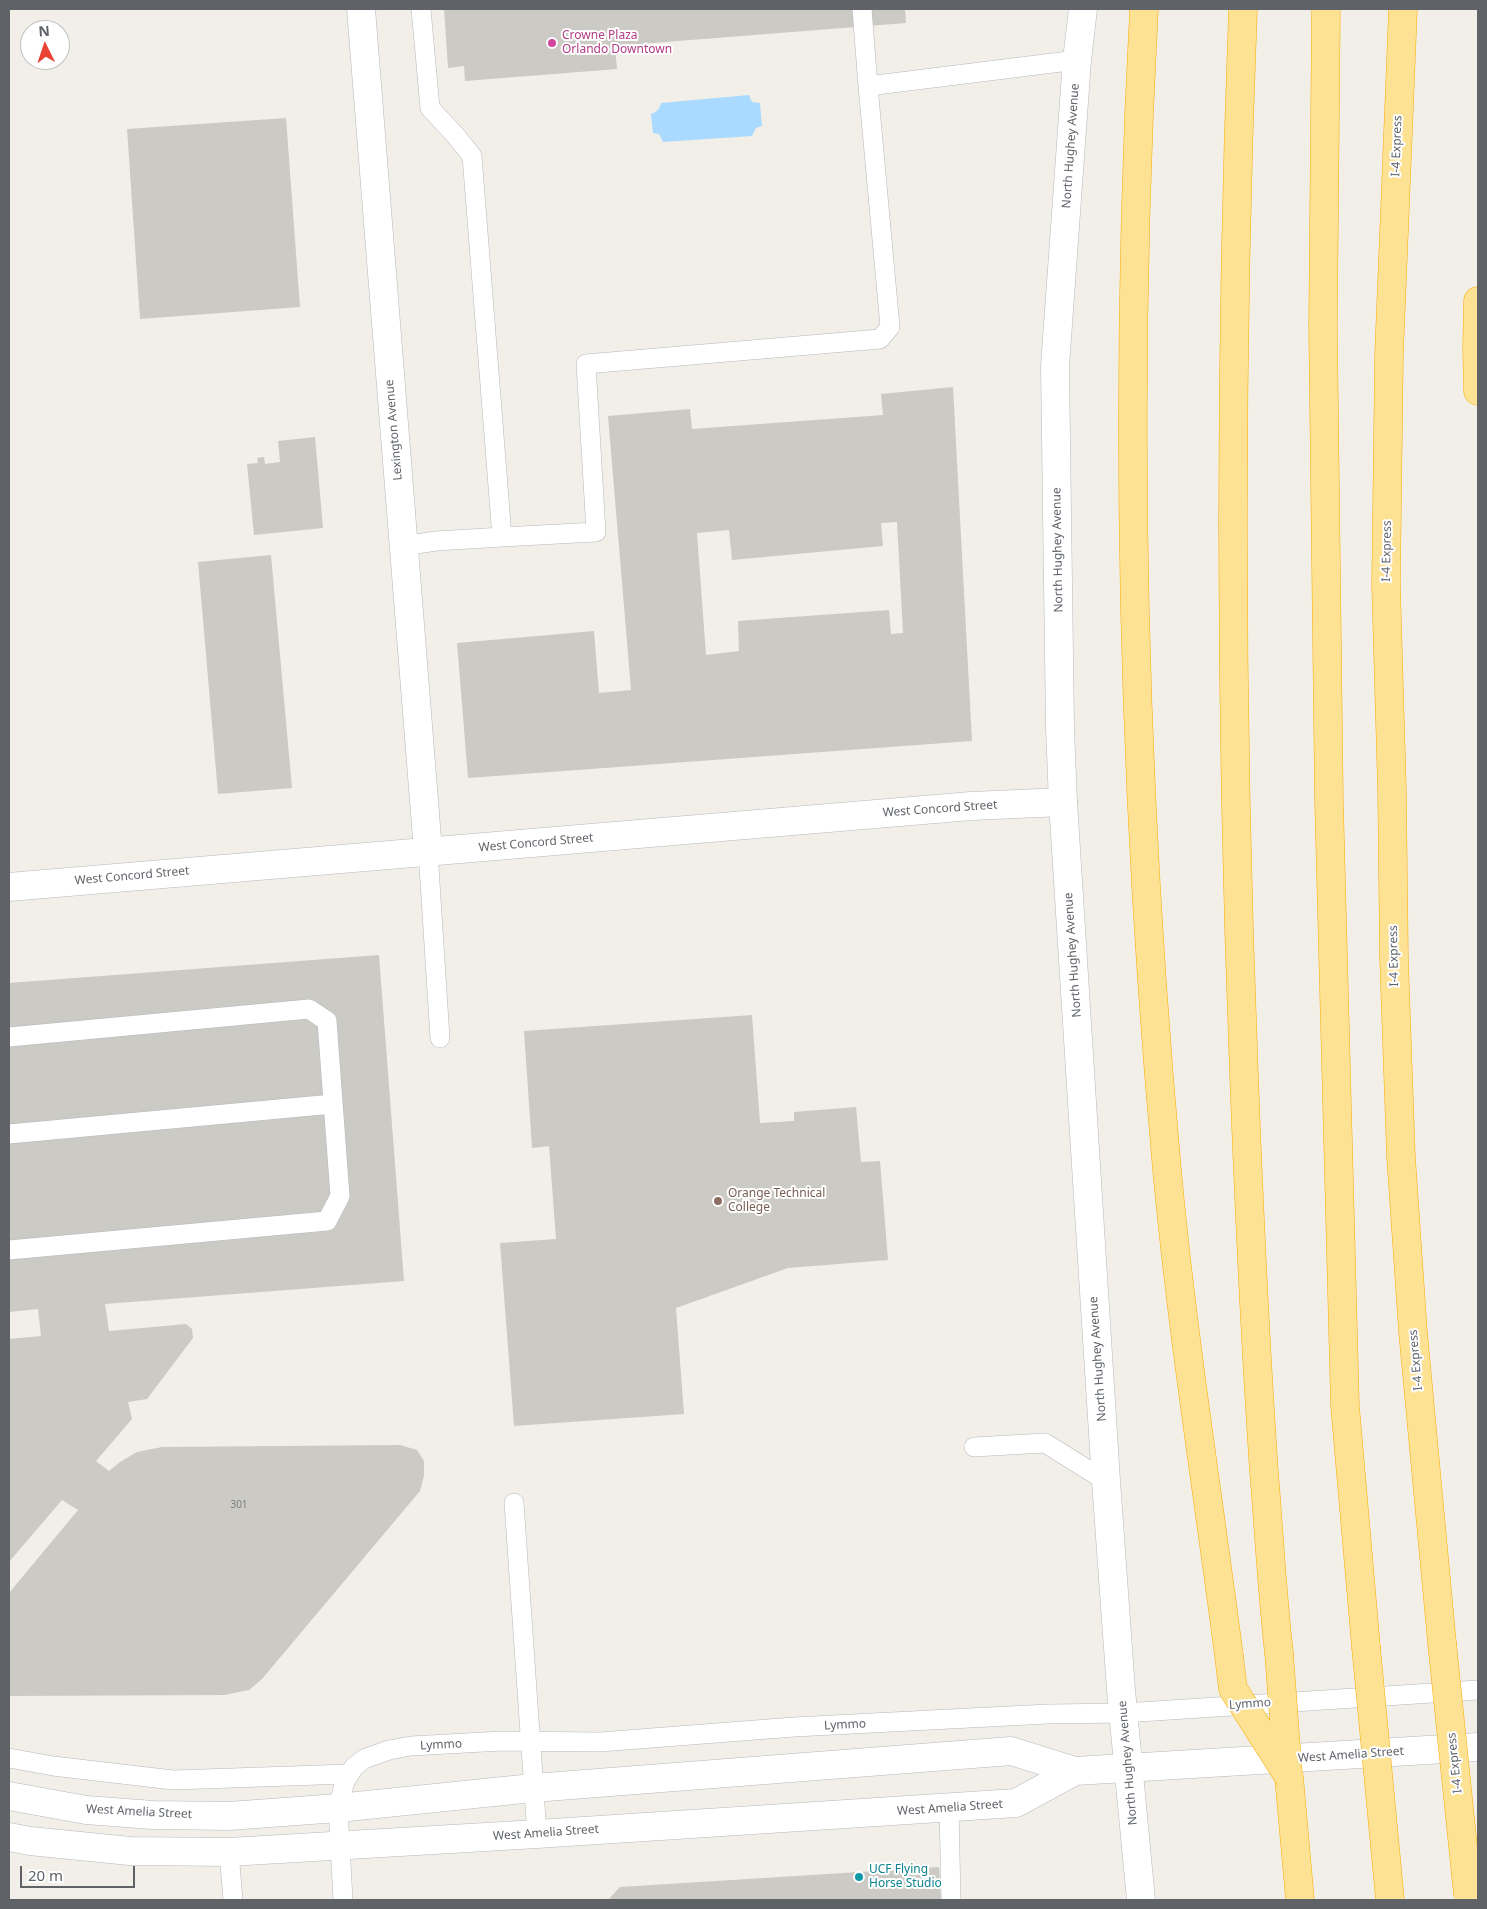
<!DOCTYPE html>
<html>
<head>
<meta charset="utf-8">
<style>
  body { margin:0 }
  #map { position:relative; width:1487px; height:1909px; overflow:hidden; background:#f1efe8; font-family:"Noto Sans",sans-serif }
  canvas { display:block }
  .frame { position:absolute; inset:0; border:10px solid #5f6368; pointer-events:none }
  .north { position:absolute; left:20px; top:20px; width:50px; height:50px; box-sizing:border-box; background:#fff; border:1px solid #bfc1c3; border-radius:50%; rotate:356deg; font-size:14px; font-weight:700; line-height:20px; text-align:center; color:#5f6368 }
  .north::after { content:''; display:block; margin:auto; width:18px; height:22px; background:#ea4335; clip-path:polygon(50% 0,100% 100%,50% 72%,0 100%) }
  .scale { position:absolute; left:20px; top:1866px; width:115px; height:22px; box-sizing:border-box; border:2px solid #5f6368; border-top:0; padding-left:6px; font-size:15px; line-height:18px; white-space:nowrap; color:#5f6368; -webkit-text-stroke:4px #fff; paint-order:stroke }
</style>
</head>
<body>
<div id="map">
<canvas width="1487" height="1909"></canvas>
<div class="frame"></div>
<div class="north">N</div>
<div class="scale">20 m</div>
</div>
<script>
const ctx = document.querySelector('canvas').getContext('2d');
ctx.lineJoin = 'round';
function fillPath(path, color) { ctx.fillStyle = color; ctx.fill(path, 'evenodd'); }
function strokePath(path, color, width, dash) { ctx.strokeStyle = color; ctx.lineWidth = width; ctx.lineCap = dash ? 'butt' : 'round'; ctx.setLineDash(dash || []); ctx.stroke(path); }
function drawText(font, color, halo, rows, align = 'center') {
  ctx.font = font + ' "Noto Sans",sans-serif'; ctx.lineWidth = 4; ctx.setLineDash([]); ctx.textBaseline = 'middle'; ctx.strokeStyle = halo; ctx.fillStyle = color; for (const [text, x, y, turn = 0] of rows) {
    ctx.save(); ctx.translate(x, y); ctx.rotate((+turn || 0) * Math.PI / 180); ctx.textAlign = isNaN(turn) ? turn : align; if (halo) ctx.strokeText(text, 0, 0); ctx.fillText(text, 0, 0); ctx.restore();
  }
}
fillPath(new Path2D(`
  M749 95 752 102 760 103 762 126 756 128 752 136 663 142 659 134 653 133 651 114C657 112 660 108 661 103Z`), '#aadaff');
fillPath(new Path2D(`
  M444 9H905L906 23 615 46 617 69 465 81 464 66 448 68Z
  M286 118 300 307 140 319 127 129Z
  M953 387 972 741 468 778 457 643 594 631 599 693 631 690 608 416 690 409 692 429 883 415 881 394ZM897 522 903 633 891 634 889 610 738 621 739 651 706 655 697 533 729 530 732 560 883 546 881 523Z
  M315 437 323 528 254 535 247 464 258 463 257 458 264 457 265 464 280 462 278 441Z
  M271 555 292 788 218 794 198 562Z
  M379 955 404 1281 105 1304 109 1331 186 1324 192 1329 193 1338 147 1399 128 1402 132 1419 96 1461 109 1471 120 1462 137 1452 162 1447 400 1445 417 1450 424 1461V1476L420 1491 262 1679 249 1690 224 1695 9 1696V1593L78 1510 62 1500 9 1562V1339L41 1336 38 1309 9 1312V983Z
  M752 1015 760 1123 794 1121V1112L856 1107 861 1162 880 1161 888 1260 788 1268 676 1308 684 1414 514 1426 500 1243 556 1239 549 1146 532 1148 524 1031Z
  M939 1867 941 1900H608L620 1887Z`), '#cccac5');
const service = new Path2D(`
  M421 9 430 108 456 136 472 156 502 537 596 532 586 364 880 339 890 327 868 86 1077 60
  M862 9 868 86
  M403 546 436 541 502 537
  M428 851 440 1038
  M9 1037 309 1009 327 1021 340 1196 327 1221 9 1250
  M9 1134 333 1104
  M974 1447 1045 1443 1106 1481
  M514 1503 537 1834
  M9 1758 53 1766 173 1780 349 1774
  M949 1808 951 1900
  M229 1852 233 1900
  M343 1900 338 1808 345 1781 354 1767 364 1759 389 1750 411 1746 502 1741 600 1742 794 1727 1048 1714 1124 1713 1478 1690`);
const minor = new Path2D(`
  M361 9 428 851
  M9 887 971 806 1063 802`);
const tertiary = new Path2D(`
  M1083 9 1077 60 1055 366 1060 728 1063 802 1106 1481 1121 1690 1141 1900
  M9 1796 86 1810 153 1815 229 1816 338 1808 533 1788 1011 1751 1075 1771 1478 1747
  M9 1837 30 1841 130 1851 229 1852 537 1834 1016 1803 1075 1771`);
const motorway = new Path2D(`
  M1144 9C1123 396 1132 784 1167 1170 1182 1333 1208 1494 1229 1656
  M1243 9C1229 364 1230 720 1244 1075 1249 1207 1255 1340 1264 1472 1269 1532 1272 1593 1279 1653
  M1326 9 1323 326 1329 802 1345 1406 1366 1647
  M1403 9 1389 355 1386 585 1392 790 1394 959 1401 1157 1413 1332 1442 1643
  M1478 301 1477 348 1478 391
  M1289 1777 1300 1900`);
strokePath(service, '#b5b8bc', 20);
strokePath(minor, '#b5b8bc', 29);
strokePath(tertiary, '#b5b8bc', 29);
strokePath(motorway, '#f9ab00', 29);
strokePath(service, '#fff', 19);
strokePath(minor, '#fff', 28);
strokePath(tertiary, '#fff', 28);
strokePath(motorway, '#fde293', 28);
const motorwayBridge = new Path2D(`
  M1442 1643 1468 1895
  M1366 1647 1390 1900
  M1279 1653 1288 1774
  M1229 1656 1233 1689 1289 1777`);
strokePath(motorwayBridge, '#f9ab00', 29, []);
strokePath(motorwayBridge, '#fde293', 28);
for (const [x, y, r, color] of [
  [552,43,5,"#d1479c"],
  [718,1201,5,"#8d6e63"],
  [859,1877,5,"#0f9aa8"]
]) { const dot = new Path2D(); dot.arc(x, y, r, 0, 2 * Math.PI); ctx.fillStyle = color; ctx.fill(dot); strokePath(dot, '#fff', 2); }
drawText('10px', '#7a7d7f', null, [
  ["301",239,1505]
]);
drawText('12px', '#b23c85', '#fff', [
  ["Crowne Plaza",562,36],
  ["Orlando Downtown",562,50]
], 'left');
drawText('12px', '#5f6368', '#fff', [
  ["North Hughey Avenue",1071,146,-86],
  ["I-4 Express",1397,146,-88],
  ["Lexington Avenue",394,430,-95],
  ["North Hughey Avenue",1058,550,-91],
  ["I-4 Express",1387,551,-89],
  ["West Concord Street",940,809,-4],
  ["West Concord Street",536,843,-5],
  ["West Concord Street",132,876,-5],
  ["North Hughey Avenue",1073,955,-94],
  ["I-4 Express",1394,956,-91],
  ["North Hughey Avenue",1098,1359,-94],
  ["I-4 Express",1416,1360,-95],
  ["Lymmo",1250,1704,-4],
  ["Lymmo",845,1725,-3],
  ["Lymmo",441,1745,-3],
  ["West Amelia Street",1351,1755,-4],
  ["North Hughey Avenue",1128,1763,-95],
  ["I-4 Express",1455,1763,-96],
  ["West Amelia Street",950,1808,-4],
  ["West Amelia Street",139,1812,3],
  ["West Amelia Street",546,1833,-4]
]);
drawText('12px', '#785e54', '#fff', [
  ["Orange Technical",728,1194],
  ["College",728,1208]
], 'left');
drawText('12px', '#0d838f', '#fff', [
  ["UCF Flying",869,1870],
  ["Horse Studio",869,1884]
], 'left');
</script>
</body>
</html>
